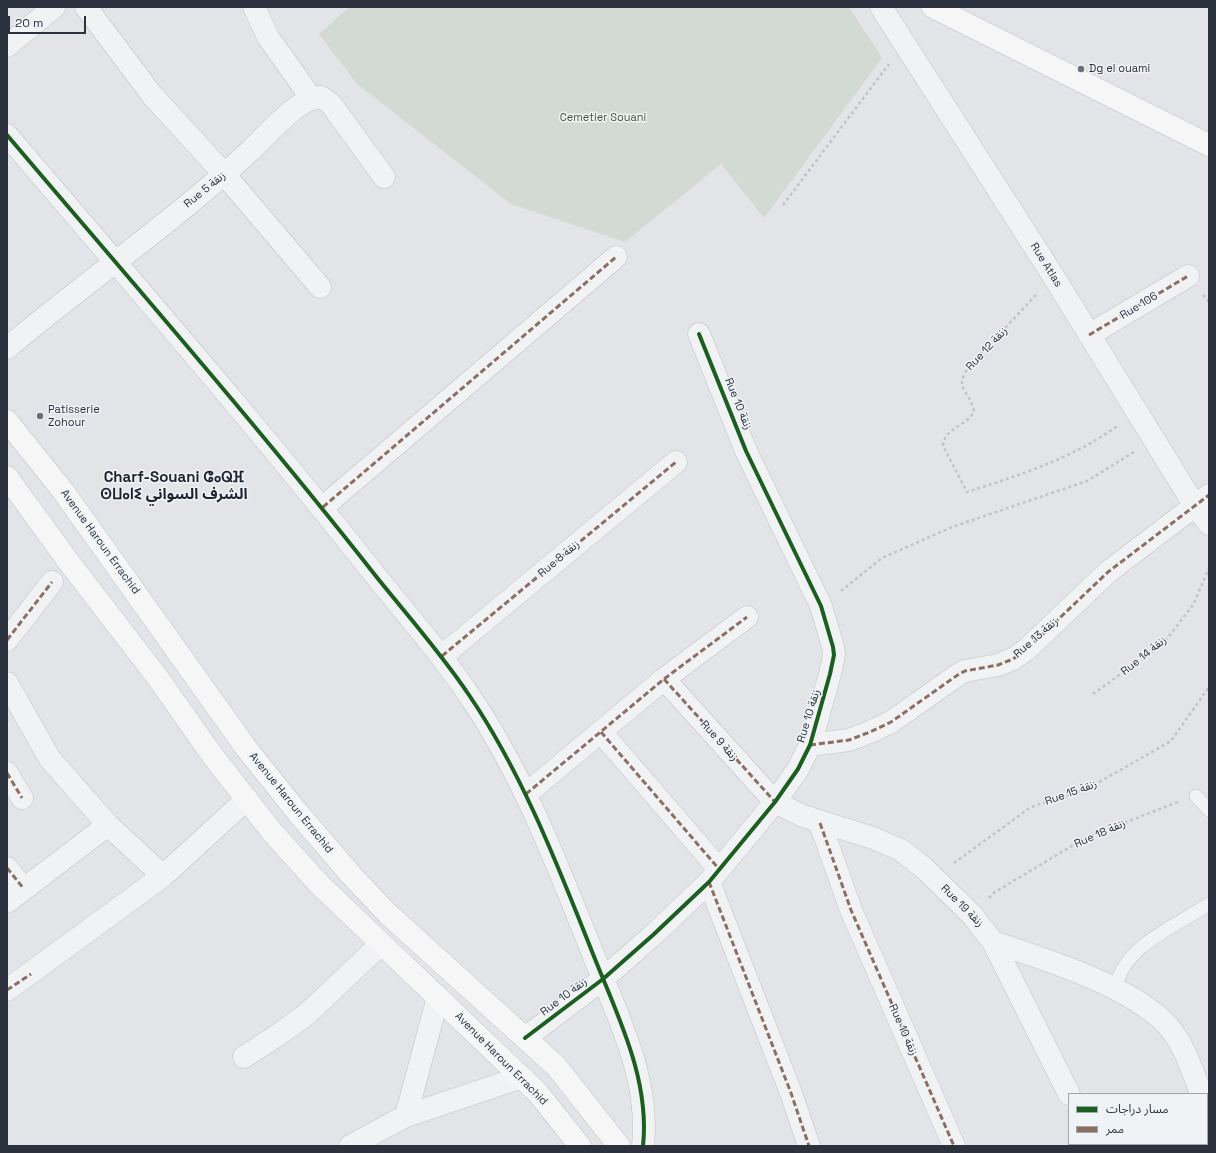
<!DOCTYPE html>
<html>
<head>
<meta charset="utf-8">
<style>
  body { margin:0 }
  #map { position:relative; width:1216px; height:1153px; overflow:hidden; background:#e2e4e7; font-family:"Space Grotesk","Noto Sans Arabic",sans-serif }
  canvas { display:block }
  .frame { position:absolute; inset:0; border:8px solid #2b323e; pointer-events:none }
  .legend { position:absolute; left:1068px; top:1093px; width:140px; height:52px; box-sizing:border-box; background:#f0f3f6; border:1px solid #a1a6ac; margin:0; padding:5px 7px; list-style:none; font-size:12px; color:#2b323e }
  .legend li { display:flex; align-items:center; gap:8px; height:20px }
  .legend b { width:20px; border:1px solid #a1a6ac }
  .scale { position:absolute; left:8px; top:16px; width:78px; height:18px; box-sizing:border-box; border:2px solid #2b323e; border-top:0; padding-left:5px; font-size:12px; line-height:14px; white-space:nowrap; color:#2b323e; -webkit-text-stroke:3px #f0f3f6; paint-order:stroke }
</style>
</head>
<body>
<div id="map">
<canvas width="1216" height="1153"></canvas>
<div class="frame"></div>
<ul class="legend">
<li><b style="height:5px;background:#1b5e20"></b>مسار دراجات</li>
<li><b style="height:5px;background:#8d6e63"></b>ممر</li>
</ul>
<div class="scale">20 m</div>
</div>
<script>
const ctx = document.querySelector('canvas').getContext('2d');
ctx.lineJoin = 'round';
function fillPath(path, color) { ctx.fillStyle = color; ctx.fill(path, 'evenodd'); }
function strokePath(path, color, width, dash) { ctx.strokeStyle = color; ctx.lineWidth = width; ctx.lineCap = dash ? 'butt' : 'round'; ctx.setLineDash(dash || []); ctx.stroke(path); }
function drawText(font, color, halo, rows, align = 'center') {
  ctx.font = font + ' "Space Grotesk","Noto Sans Arabic","Noto Sans Tifinagh",sans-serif'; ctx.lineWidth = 3; ctx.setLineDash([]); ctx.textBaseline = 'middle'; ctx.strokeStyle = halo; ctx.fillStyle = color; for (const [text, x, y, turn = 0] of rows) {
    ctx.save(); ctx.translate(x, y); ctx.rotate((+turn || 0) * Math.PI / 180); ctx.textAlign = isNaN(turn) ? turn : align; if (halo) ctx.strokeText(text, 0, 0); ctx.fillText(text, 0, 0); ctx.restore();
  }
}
fillPath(new Path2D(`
  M349 7H849L882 58 764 218 721 164 625 242 511 204 357 84 319 34Z`), '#d3dad3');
const lane = new Path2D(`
  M1196 796 1209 810
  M1115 989C1124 945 1176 926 1209 904`);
const street = new Path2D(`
  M86 7 152 95 225 175 320 287
  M254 7 268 37 312 99
  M881 7 1052 274 1195 506 1209 524
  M7 46 54 7
  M7 135C131 281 257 425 375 575 407 615 441 653 469 695 524 776 559 869 595 959 619 1019 650 1080 643 1146
  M1089 335 1188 276
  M7 348C87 281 173 222 250 151 266 136 299 97 321 97L331 104 384 177
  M323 507 616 257
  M7 640 52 582
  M442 656 676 462
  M664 679 775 802 803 816 873 838 901 850 924 868 972 915 993 942 1069 1094
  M7 683 50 759 108 825 163 876
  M601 732 719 869
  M810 745 849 740 870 732 891 722 959 674 965 671 998 665 1013 659 1026 650 1108 572 1209 495
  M7 773 22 798
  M526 794 664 679 747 617
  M820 823 851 910 954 1146
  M7 868 24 889
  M709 882 791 1093 809 1146
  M7 902 108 825
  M993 942C1044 959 1132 986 1168 1026 1185 1046 1192 1070 1201 1094
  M7 990 163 876 247 799
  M525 1038 603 979 653 935 709 882 775 802 798 769 810 745 830 674 834 655 833 647 821 606 746 451 699 334
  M244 1057 278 1035 307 1014 381 944
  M1207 1109 1209 1114
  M406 1116 438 997
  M1093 1144 1094 1146
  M350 1146 406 1116 522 1077`);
const secondary = new Path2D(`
  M933 7 1209 145
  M7 421 63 491 246 748 298 813 352 876 388 914 556 1066 619 1146
  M7 477 68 561 158 678 212 755 273 833 320 885 538 1093 580 1146`);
strokePath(lane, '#c1c2c5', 14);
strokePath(street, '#c1c2c5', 23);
strokePath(secondary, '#c1c2c5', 23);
strokePath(new Path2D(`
  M783 205 889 64
  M1036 295 971 364C952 389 968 387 974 411 968 426 944 427 943 446L967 492C1017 476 1074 458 1117 426
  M1203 295 1209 302
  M841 591 882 558 952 527 1087 481 1134 452
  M1093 694 1163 644 1193 605 1209 568
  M954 863 1031 807 1089 788 1171 741 1209 687
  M989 898 995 892 1085 838 1178 802`), '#c2c5c7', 2.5, [3, 3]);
strokePath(lane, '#f1f2f4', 13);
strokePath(street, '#f1f2f4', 22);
strokePath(secondary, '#f6f6f6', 22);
strokePath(new Path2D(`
  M1089 335 1188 276
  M323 507 616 257
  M7 640 52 582
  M442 656 676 462
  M664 679 775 802 776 800
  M601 732 719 869
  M810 745 849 740 870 732 891 722 959 674 965 671 998 665 1013 659 1026 650 1108 572 1209 495
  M7 773 22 798
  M526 794 664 679 747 617
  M820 823 851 910 954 1146
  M7 868 24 889
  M709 882 791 1093 809 1146
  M7 990 31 974`), '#8d6e63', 3, [6, 3]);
strokePath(new Path2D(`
  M7 135C131 281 257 425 375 575 407 615 441 653 469 695 524 776 559 869 595 959 619 1019 650 1080 643 1146
  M525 1038 603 979 653 935 709 882 775 802 798 769 810 745 830 674 834 655 833 647 821 606 746 451 699 334`), '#1b5e20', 4);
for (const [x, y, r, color] of [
  [1081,69,4,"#6b7079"],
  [40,416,4,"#6b7079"]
]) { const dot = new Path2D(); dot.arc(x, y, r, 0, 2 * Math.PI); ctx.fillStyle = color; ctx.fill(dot); strokePath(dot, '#f0f3f6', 1.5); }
drawText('11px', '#2b323e', '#f0f3f6', [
  ["Dg el ouami",1089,69],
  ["Patisserie",48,410],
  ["Zohour",48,423]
], 'left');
drawText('11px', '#40583a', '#f0f3f6', [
  ["Cemetier Souani",603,118]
]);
drawText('11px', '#2b323e', '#f0f3f6', [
  ["Rue 5 زنقة",205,190,-39],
  ["Rue Atlas",1046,265,58],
  ["Rue 106",1139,306,-31],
  ["Rue 12 زنقة",987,349,-47],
  ["Rue 10 زنقة",738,404,68],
  ["Avenue Haroun Errachid",100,542,54],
  ["Rue 8 زنقة",559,559,-40],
  ["Rue 13 زنقة",1036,638,-41],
  ["Rue 14 زنقة",1144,656,-39],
  ["Rue 10 زنقة",809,716,-73],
  ["Rue 9 زنقة",719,741,48],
  ["Rue 15 زنقة",1071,793,-20],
  ["Avenue Haroun Errachid",291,803,51],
  ["Rue 18 زنقة",1100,834,-24],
  ["Rue 19 زنقة",962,906,45],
  ["Rue 10 زنقة",564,997,-37],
  ["Rue 10 زنقة",903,1030,66],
  ["Avenue Haroun Errachid",501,1059,45]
]);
drawText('bold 15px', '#1d232f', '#f0f3f6', [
  ["Charf-Souani ⵛⴰⵕⴼ",174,478],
  ["ⵙⵡⴰⵏⵉ الشرف السواني",174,495]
]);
</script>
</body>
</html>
